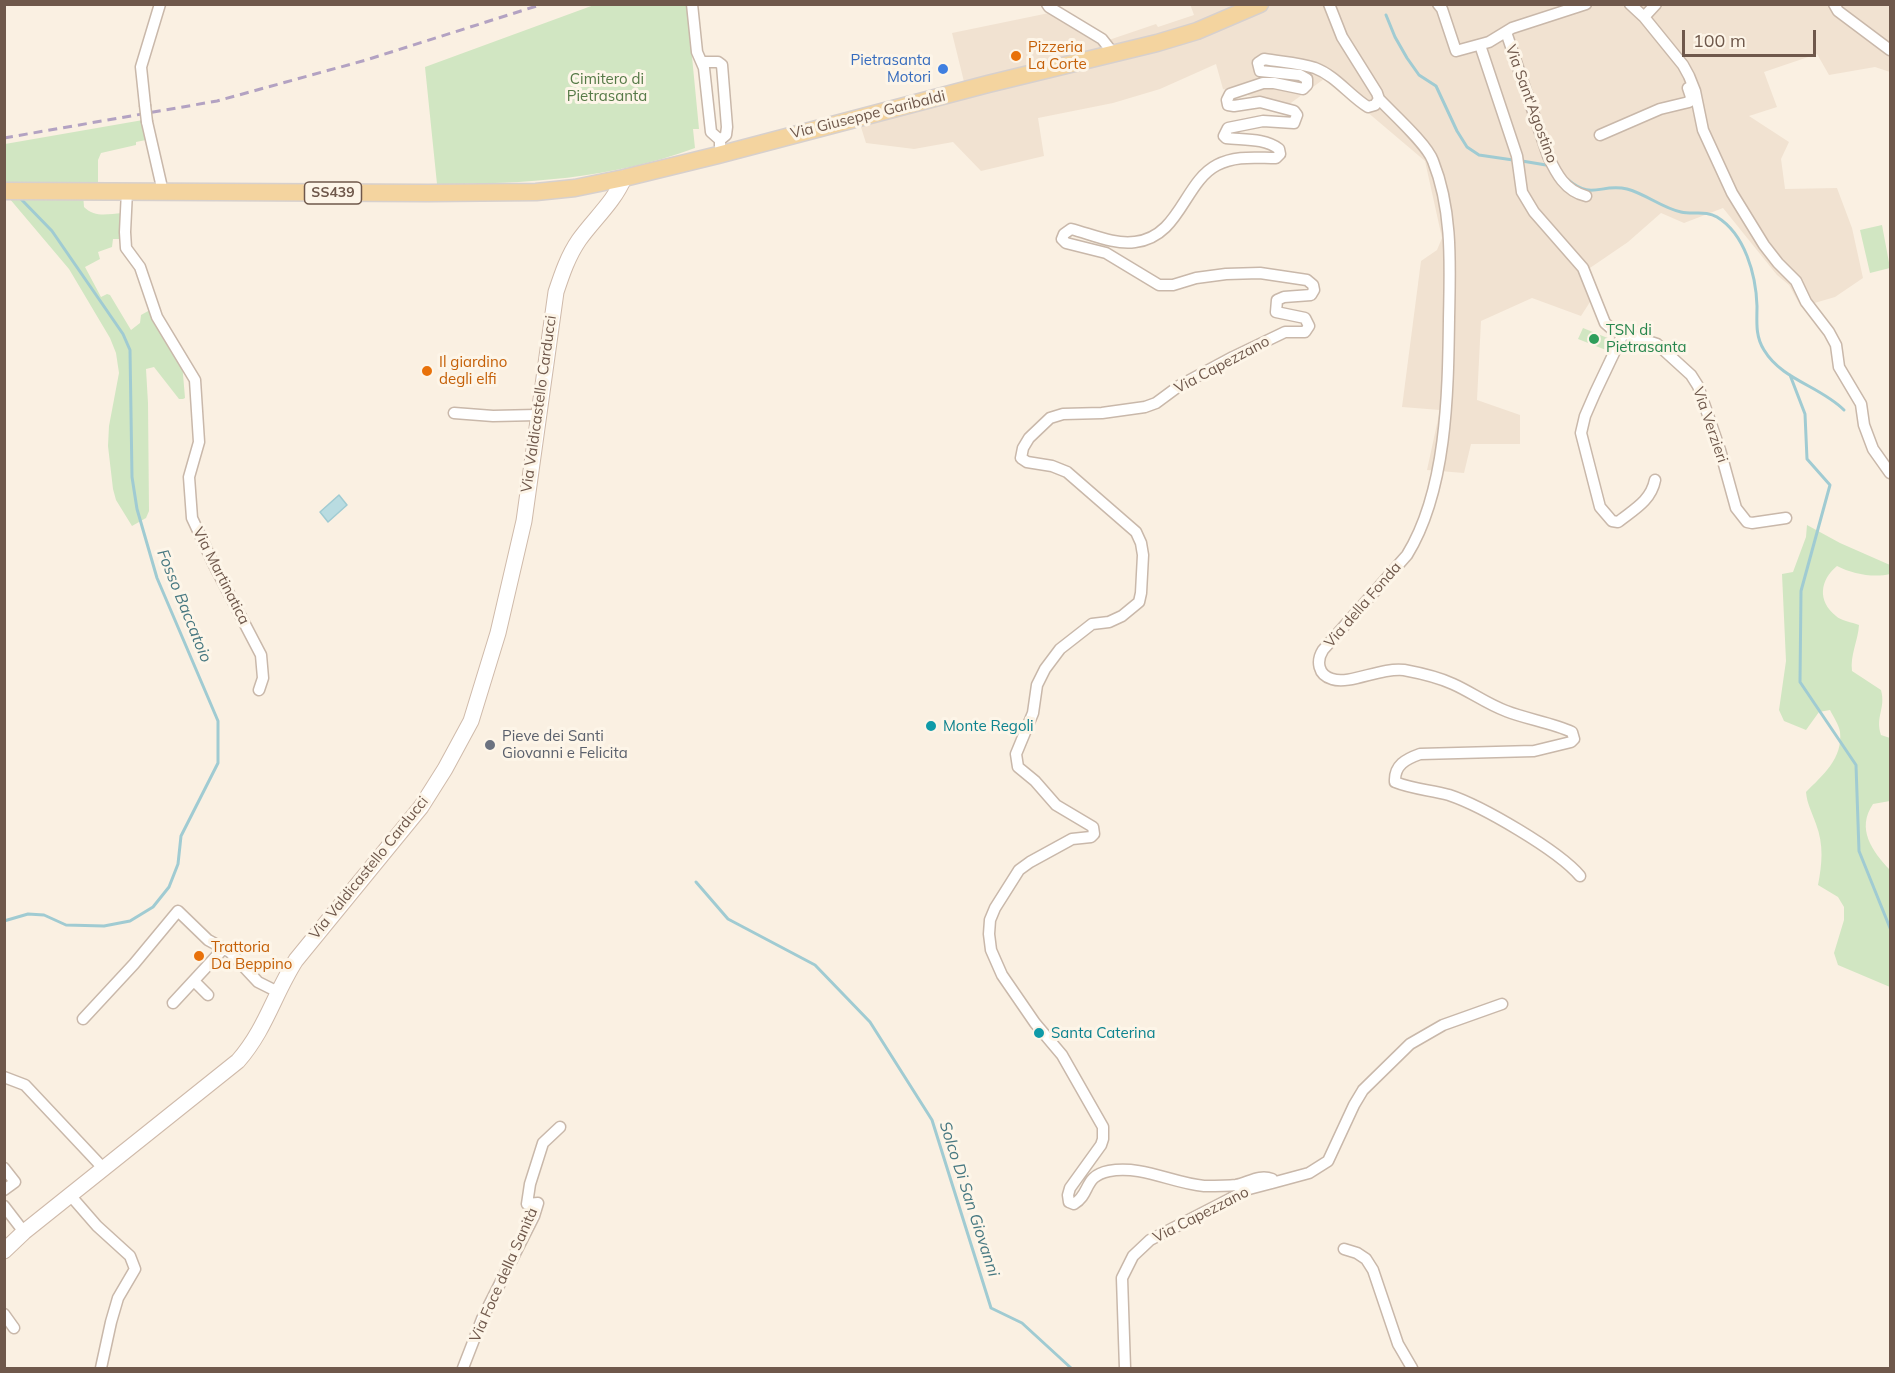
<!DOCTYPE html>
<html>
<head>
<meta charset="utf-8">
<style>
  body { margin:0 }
  #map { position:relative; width:1895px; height:1373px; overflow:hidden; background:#faf0e2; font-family:Mulish,sans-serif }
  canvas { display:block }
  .frame { position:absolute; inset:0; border:6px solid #6f584b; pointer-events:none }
  .scale { position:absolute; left:1682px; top:30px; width:134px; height:27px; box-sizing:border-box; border:3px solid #6f584b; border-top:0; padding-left:8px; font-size:18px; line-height:21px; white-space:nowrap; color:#6f584b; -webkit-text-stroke:4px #fdf5e8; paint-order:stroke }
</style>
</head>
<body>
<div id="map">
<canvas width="1895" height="1373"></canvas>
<div class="frame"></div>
<div class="scale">100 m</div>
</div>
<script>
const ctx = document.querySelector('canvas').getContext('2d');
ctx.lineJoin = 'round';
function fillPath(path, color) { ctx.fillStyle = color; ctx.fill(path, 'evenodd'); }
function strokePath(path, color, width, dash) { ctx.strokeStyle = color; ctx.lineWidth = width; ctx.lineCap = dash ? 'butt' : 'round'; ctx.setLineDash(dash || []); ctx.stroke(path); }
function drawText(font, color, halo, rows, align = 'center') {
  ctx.font = font + ' Mulish,sans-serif'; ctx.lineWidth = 6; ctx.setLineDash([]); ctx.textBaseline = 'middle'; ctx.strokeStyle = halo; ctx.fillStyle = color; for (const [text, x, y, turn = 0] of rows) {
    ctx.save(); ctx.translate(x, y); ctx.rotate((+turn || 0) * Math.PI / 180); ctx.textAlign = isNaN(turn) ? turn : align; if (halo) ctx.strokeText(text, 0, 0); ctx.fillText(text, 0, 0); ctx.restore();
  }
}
fillPath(new Path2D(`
  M1190 4 1890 5V72L1875 67 1829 75 1817 54 1764 72 1777 107 1749 116 1789 142 1781 159 1785 189 1837 188 1852 228 1863 278 1835 297 1801 307 1789 285 1777 275 1723 208 1684 223 1661 213 1628 242 1587 270 1597 291 1581 316 1532 298 1481 321 1477 400 1520 415V444H1471L1464 473 1427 470 1440 410 1402 407 1421 261 1437 250 1442 238 1425 161 1366 111 1324 79 1288 105 1223 89 1216 64 1160 89 1113 103 1038 118 1044 156 981 171 953 142 914 149 866 143 860 124 968 98 952 33 1049 13 1100 43 1156 24 1158 27 1194 15Z`), '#f1e2d1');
fillPath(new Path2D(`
  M594 5H687L699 129H693L695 148C611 179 525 184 437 184L425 67Z
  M143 120 146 140 136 142V145L101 153 98 160V183H5V144Z
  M83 194 84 207C95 218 108 214 122 213L120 239H113L112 247 98 252 100 259 85 267 101 297 107 294 110 295 131 330 140 323 141 315 150 310 182 362 185 398 183 399H179L154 367 146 369 148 403 149 511 146 518 132 526 116 500 113 489 108 446 109 426 119 373 116 353 110 338 69 269 9 198Z
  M1882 225 1890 268 1870 273 1860 230Z
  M1583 328 1610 339 1606 350 1578 339Z
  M1807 525 1840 543 1890 565V574C1874 578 1852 574 1837 566 1820 580 1817 601 1836 616 1841 621 1852 622 1859 625 1858 641 1850 655 1852 671L1881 690C1886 709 1875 716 1881 735L1890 738V801L1873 804C1856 829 1872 851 1890 870V987L1838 965 1834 953 1844 920V907L1838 897 1818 885C1822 864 1824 845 1816 824 1812 812 1807 804 1806 792 1823 775 1843 758 1840 732 1839 725 1833 716 1830 710L1819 712 1806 730 1784 721 1779 710 1786 661 1782 574 1793 572 1806 537Z`), '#d1e6c2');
const water = new Path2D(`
  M339 495 347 505 328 522 320 512Z`);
fillPath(water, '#b9dce1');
strokePath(water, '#a0cbd2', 1.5);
strokePath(new Path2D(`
  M1386 15 1395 37 1407 58 1419 75 1436 86 1457 131 1467 147 1479 155 1513 160
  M1522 161 1546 165
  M1567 179C1592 201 1600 183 1627 189 1646 194 1662 208 1681 212 1693 215 1706 210 1717 217 1745 234 1756 275 1757 306 1757 321 1755 336 1764 350 1782 380 1820 386 1844 410
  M1790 375 1805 414 1807 459 1830 485 1801 591 1800 682 1856 765 1859 851 1890 928
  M696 882 728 919 815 965 870 1022 932 1120 991 1308 1022 1323 1071 1368
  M4 921 28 914 44 915 66 925 104 926 130 921 153 907 169 887 178 864 181 836 218 763V721L157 578 137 509 132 477 130 350 123 334 52 231 20 198`), '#a0cbd2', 3);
const street = new Path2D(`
  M692 4 697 52 704 68 711 132 720 140
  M1047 4 1049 7 1102 39 1113 53
  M1438 4 1442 9 1456 51 1489 42 1512 28 1586 4
  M1630 4 1644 17 1683 65 1689 76 1695 91 1703 130 1732 193 1764 245 1778 263 1796 281 1806 302 1829 332 1836 345 1839 367 1861 404 1864 425 1873 449 1890 473
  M1834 4 1838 11 1890 50
  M1644 17 1656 4
  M1506 32 1548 156C1556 173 1565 191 1586 196
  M1480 45 1517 156 1522 192 1534 212 1583 268 1605 323 1613 330 1657 344 1691 375 1698 386 1720 450 1736 508 1747 522 1752 523 1786 518
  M702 62H718L722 65 727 127 726 135 720 140V146
  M1379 99C1392 113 1427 144 1433 161 1453 211 1450 266 1449 319 1448 393 1447 490 1407 555L1323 650C1316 661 1318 675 1332 679 1350 685 1381 667 1404 670 1420 673 1438 677 1453 684 1471 692 1487 704 1506 711 1526 719 1553 723 1572 732L1574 739 1571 742 1534 751 1420 754C1406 759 1394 765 1395 782 1412 789 1431 790 1449 795 1482 806 1558 850 1580 876
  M145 105 141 67 160 4
  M147 122 163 192
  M1600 135 1660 109 1689 102 1691 97 1688 88
  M127 191 125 232 126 248 140 267 157 317 195 380 199 442 189 477 192 518 214 565 261 655 263 678 259 690
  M1623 334 1595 393 1585 416 1581 433 1600 507 1612 521 1618 522C1633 510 1651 501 1655 480
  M454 413 493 416 537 415
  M194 981 208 995
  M173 1003 223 949
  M83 1019 134 964 178 911 208 940 230 952 258 982 278 992
  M4 1077 25 1085 104 1169
  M4 1168 15 1182 4 1190
  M1272 1183 1309 1173 1328 1161 1354 1105 1363 1090 1410 1044 1443 1025 1502 1004
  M70 1195 97 1226 130 1256 135 1269 118 1298 111 1322 101 1368
  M4 1206 24 1232
  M1344 1249 1357 1253 1366 1259 1373 1270 1398 1344 1412 1368
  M4 1314 14 1328
  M463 1368 482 1319 534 1216 538 1203 527 1204 530 1184 543 1143 560 1127
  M1125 1368 1122 1278 1133 1256 1150 1240 1249 1189 1272 1183V1179C1259 1174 1248 1183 1236 1185 1227 1186 1214 1186 1204 1186 1172 1183 1142 1165 1109 1171 1083 1176 1091 1194 1074 1204L1069 1202 1068 1195 1070 1188 1101 1145 1103 1139V1127L1062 1055 1035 1023 1002 975 991 950 989 934 990 920 995 908 1019 870 1030 862 1072 839 1091 837 1094 834 1093 827 1056 805 1035 781 1018 767 1016 754 1033 713 1037 685 1045 669 1060 649 1092 624 1109 622 1122 616 1139 602 1141 593 1143 555 1141 543 1136 532 1067 472 1052 466 1027 462 1021 458 1023 448 1029 438 1050 418 1063 414 1102 413 1145 407 1156 403 1179 386 1233 357 1285 332H1305L1309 326 1305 318 1276 312 1277 300 1284 297 1311 295 1314 290 1313 285 1307 280 1260 273 1226 274 1196 278 1173 285H1159L1106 253 1066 243 1062 239 1064 234 1071 229C1091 234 1114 245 1135 242 1180 237 1184 182 1217 165 1236 155 1256 158 1276 158L1280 154 1279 149C1265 138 1243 140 1226 138L1224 136 1228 128 1263 121 1294 123 1297 115 1294 111 1260 102 1234 106 1228 105 1227 100 1230 94 1263 83H1274L1303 89 1307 85V79L1300 75 1260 71 1258 63 1264 59C1281 62 1299 63 1315 68 1336 76 1350 96 1368 107L1375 105 1379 99 1377 93 1342 37 1329 4`);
const secondary = new Path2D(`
  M4 1251 24 1232 238 1061C266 1029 274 994 296 960L421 807 445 769 471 721 498 633 524 521 556 292C562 274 568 256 579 240 594 219 614 202 624 178`);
const primary = new Path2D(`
  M4 191 428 193 536 192 575 188 624 178 718 155 988 84 1157 43 1197 31 1260 4`);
strokePath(street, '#c9b8aa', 13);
strokePath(secondary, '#cfbaaa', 17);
strokePath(primary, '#d7d0cd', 19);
strokePath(street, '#fff', 10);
strokePath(secondary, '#fff', 15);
strokePath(primary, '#f4d49f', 16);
strokePath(new Path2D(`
  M4 138 217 101 366 60 543 4`), '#b3a2c2', 3, [9, 6]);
const streetBridge = new Path2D(`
  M145 105 147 122`);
strokePath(streetBridge, '#c9b8aa', 13, []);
strokePath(streetBridge, '#fff', 10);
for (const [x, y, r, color] of [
  [1016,56,6,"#e8710a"],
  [943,69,6,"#3f7fe0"],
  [1594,339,6,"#2e9e5b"],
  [427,371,6,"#e8710a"],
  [931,726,6,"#0f9aa8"],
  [490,745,6,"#6b7280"],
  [199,956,6,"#e8710a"],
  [1039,1033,6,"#0f9aa8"]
]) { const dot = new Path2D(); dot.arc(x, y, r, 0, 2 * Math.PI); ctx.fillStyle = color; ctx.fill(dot); strokePath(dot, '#fdf5e8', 2); }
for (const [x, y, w] of [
  [333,193,57]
]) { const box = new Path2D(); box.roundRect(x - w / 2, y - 11, w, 22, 4.5); ctx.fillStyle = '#fdf5e8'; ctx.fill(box); strokePath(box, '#6f584b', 1.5); }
drawText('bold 14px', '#6f584b', null, [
  ["SS439",333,193]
]);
drawText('15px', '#c56008', '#fdf5e8', [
  ["Pizzeria",1028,47],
  ["La Corte",1028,64],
  ["Il giardino",439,362],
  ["degli elfi",439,379],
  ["Trattoria",211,947],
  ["Da Beppino",211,964]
], 'left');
drawText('15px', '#366cbe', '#fdf5e8', [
  ["Pietrasanta",931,60],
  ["Motori",931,77]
], 'right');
drawText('15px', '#567a47', '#fdf5e8', [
  ["Cimitero di",607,79],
  ["Pietrasanta",607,96]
]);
drawText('15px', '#6f584b', '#fdf5e8', [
  ["Via Sant'Agostino",1531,104,70],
  ["Via Giuseppe Garibaldi",868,115,-14],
  ["Via Capezzano",1222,365,-28],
  ["Via Valdicastello Carducci",539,404,-82],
  ["Via Verzieri",1710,425,71],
  ["Via Martinatica",221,576,63],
  ["Via della Fonda",1363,605,-49],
  ["Via Valdicastello Carducci",369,868,-51],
  ["Via Capezzano",1201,1215,-27],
  ["Via Foce della Sanità",504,1275,-66]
]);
drawText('15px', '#27864d', '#fdf5e8', [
  ["TSN di",1606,330],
  ["Pietrasanta",1606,347]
], 'left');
drawText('15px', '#0d838f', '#fdf5e8', [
  ["Monte Regoli",943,726],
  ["Santa Caterina",1051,1033]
], 'left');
drawText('15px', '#5b616d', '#fdf5e8', [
  ["Pieve dei Santi",502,736],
  ["Giovanni e Felicita",502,753]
], 'left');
drawText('italic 16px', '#477881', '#fdf5e8', [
  ["Fosso Baccatoio",184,606,68],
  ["Solco Di San Giovanni",969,1199,72]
]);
</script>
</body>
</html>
